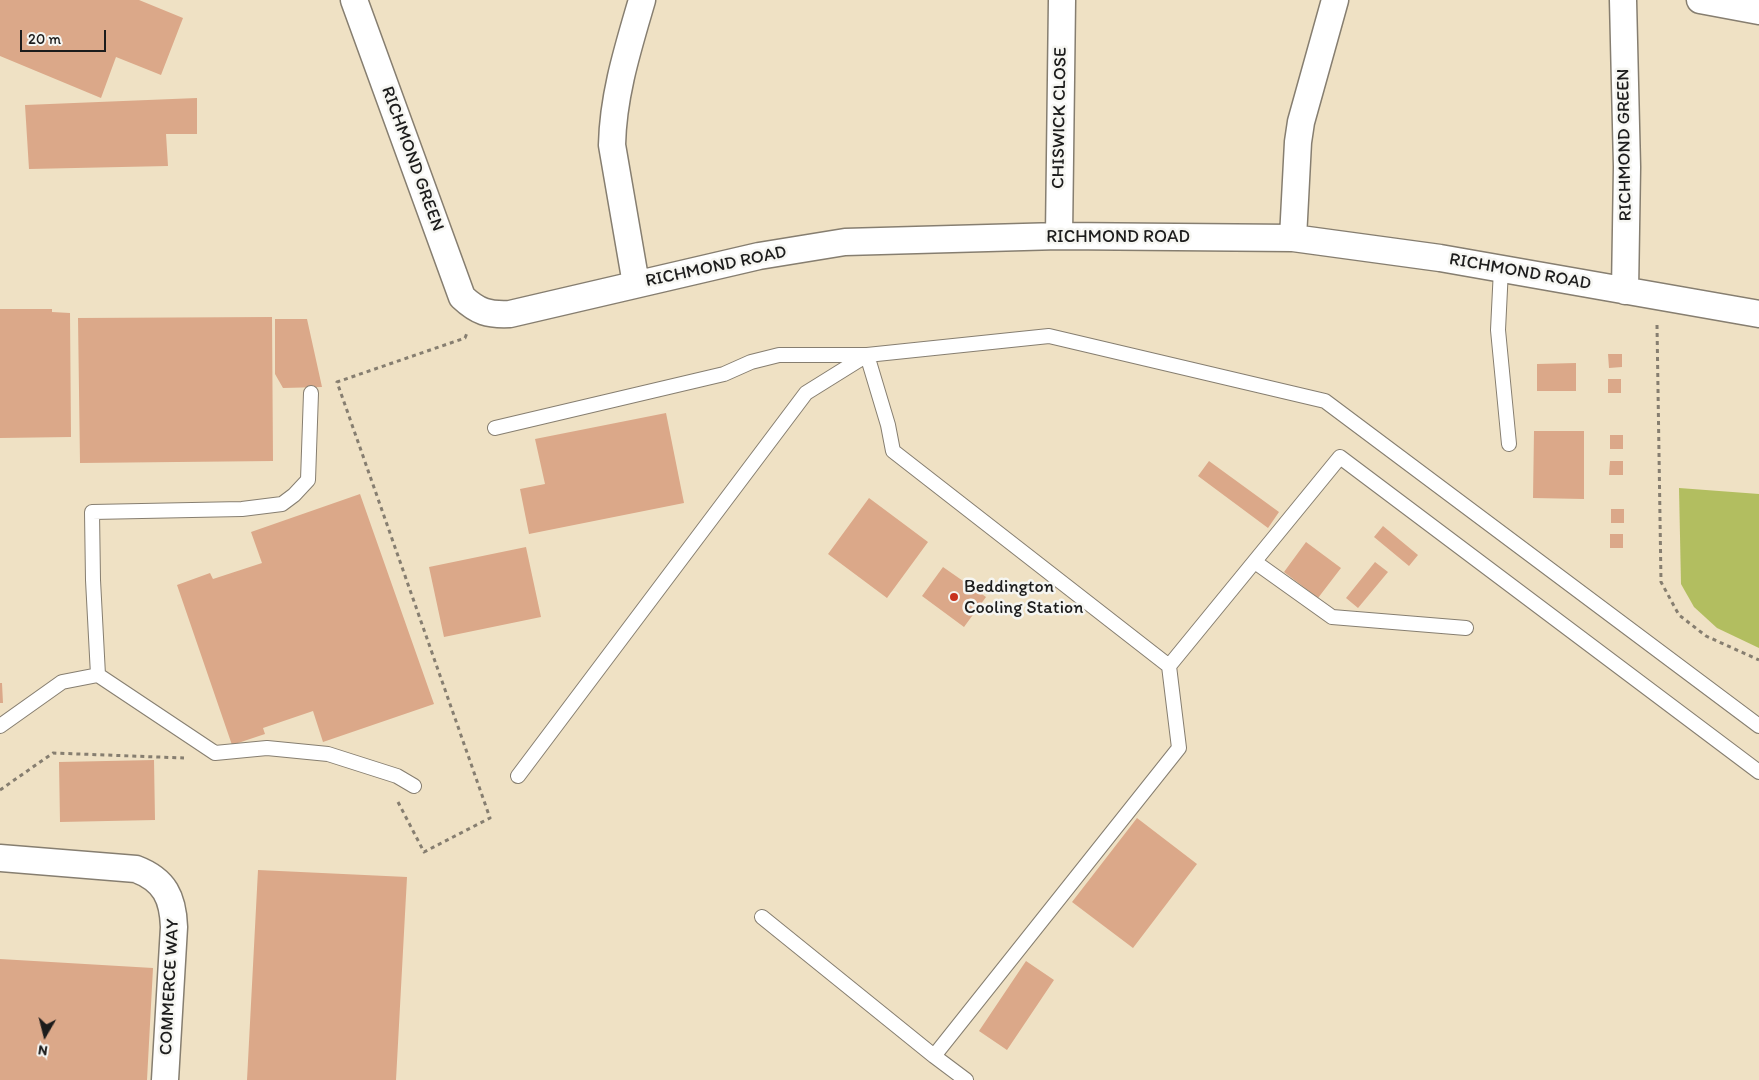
<!DOCTYPE html>
<html>
<head>
<meta charset="utf-8">
<style>
  body { margin:0 }
  #map { position:relative; width:1759px; height:1080px; overflow:hidden; background:#efe1c4; font-family:Itim,sans-serif }
  canvas { display:block }
  .north { position:absolute; left:20px; top:1010px; width:50px; height:50px; -webkit-text-stroke:4px #f6f6f2; paint-order:stroke; rotate:188deg; font-size:14px; font-weight:700; line-height:20px; text-align:center; color:#1c1c1c }
  .north::after { content:''; display:block; margin:auto; width:18px; height:22px; background:#1c1c1c; clip-path:polygon(50% 0,100% 100%,50% 72%,0 100%) }
  .scale { position:absolute; left:20px; top:30px; width:86px; height:22px; box-sizing:border-box; border:2px solid #1c1c1c; border-top:0; padding-left:6px; font-size:15px; line-height:18px; white-space:nowrap; color:#1c1c1c; -webkit-text-stroke:4px #f6f6f2; paint-order:stroke }
</style>
</head>
<body>
<div id="map">
<canvas width="1759" height="1080"></canvas>
<div class="north">N</div>
<div class="scale">20 m</div>
</div>
<script>
const ctx = document.querySelector('canvas').getContext('2d');
ctx.lineJoin = 'round';
function fillPath(path, color) { ctx.fillStyle = color; ctx.fill(path, 'evenodd'); }
function strokePath(path, color, width, dash) { ctx.strokeStyle = color; ctx.lineWidth = width; ctx.lineCap = dash ? 'butt' : 'round'; ctx.setLineDash(dash || []); ctx.stroke(path); }
function drawText(font, color, halo, rows, align = 'center') {
  ctx.font = font + ' Itim,sans-serif'; ctx.lineWidth = 5; ctx.setLineDash([]); ctx.textBaseline = 'middle'; ctx.strokeStyle = halo; ctx.fillStyle = color; for (const [text, x, y, turn = 0] of rows) {
    ctx.save(); ctx.translate(x, y); ctx.rotate((+turn || 0) * Math.PI / 180); ctx.textAlign = isNaN(turn) ? turn : align; if (halo) ctx.strokeText(text, 0, 0); ctx.fillText(text, 0, 0); ctx.restore();
  }
}
fillPath(new Path2D(`
  M1679 488 1759 494V648L1717 628 1694 607 1681 584Z`), '#b2be60');
fillPath(new Path2D(`
  M0 0H139L183 18 161 75 116 57 101 98 0 56Z
  M197 98V134H166L168 166 29 169 25 105Z
  M0 309H52V312L70 313 71 437 0 438Z
  M272 317 273 461 80 463 78 318Z
  M275 319H307L322 387 283 388 275 374Z
  M1608 354H1622V367L1609 368Z
  M1576 363V391H1537V364Z
  M1608 379H1621V393H1608Z
  M666 413 684 503 529 534 520 489 545 484 535 439Z
  M1534 431H1584V499L1533 498Z
  M1610 435H1623V449H1610Z
  M1209 461 1279 512 1268 528 1198 476Z
  M1610 461H1623V475H1609Z
  M360 494 434 704 323 742 313 711 263 728 265 734 232 745 177 585 210 573 213 579 262 563 251 532Z
  M869 498 928 542 887 598 828 554Z
  M1611 509H1624V523H1611Z
  M1383 526 1418 555 1409 566 1374 537Z
  M1610 534H1623V548H1610Z
  M1306 542 1341 568 1318 598 1284 572Z
  M526 547 541 617 444 637 429 567Z
  M1375 562 1388 572 1358 608 1346 598Z
  M943 567 986 597 964 627 922 596Z
  M0 683H2L3 703H0Z
  M154 760 155 820 60 822 59 762Z
  M1137 818 1197 864 1133 948 1072 902Z
  M258 870 407 877 396 1080H247Z
  M0 959 153 968 147 1080H0Z
  M1026 961 1054 980 1007 1050 979 1031Z`), '#dba889');
const service = new Path2D(`
  M1501 269 1498 330 1509 444
  M495 428 724 374 751 362 779 355H867L888 425 893 451 1169 666 1179 748 934 1056
  M1255 562 1332 617 1466 628
  M1169 666 1340 457 1759 772
  M98 675 215 753 267 748 328 754 397 776 414 786
  M0 726 62 682 98 675 93 580 92 512 242 509 282 504 294 495 308 480 311 393
  M518 776 806 393 867 355 1049 336 1325 401 1759 726
  M762 917 934 1056 966 1080`);
const minor = new Path2D(`
  M354 0 462 297C478 312 488 315 510 314L759 256 845 242 1059 236 1293 238 1440 258 1759 314
  M1623 0 1627 167 1625 291
  M1700 0 1759 11
  M1059 236 1062 0
  M1293 238 1298 142 1301 122 1335 0
  M636 284 612 145C613 95 628 48 642 0
  M0 858 136 869C165 880 173 898 174 927L165 1080`);
strokePath(service, '#867e70', 16);
strokePath(minor, '#867e70', 29);
strokePath(new Path2D(`
  M1657 325 1661 582 1679 615 1706 636 1759 660
  M0 790 53 753 184 758
  M398 802 424 852 490 818 337 382 465 338 467 333`), '#867e70', 3, [4, 4]);
strokePath(service, '#fff', 14);
strokePath(minor, '#fff', 26);
for (const [x, y, r, color] of [
  [954,597,5,"#c8321e"]
]) { const dot = new Path2D(); dot.arc(x, y, r, 0, 2 * Math.PI); ctx.fillStyle = color; ctx.fill(dot); strokePath(dot, '#f6f6f2', 2); }
drawText('18px', '#1c1c1c', '#f6f6f2', [
  ["CHISWICK CLOSE",1060,118,-89],
  ["RICHMOND GREEN",1625,145,-91],
  ["RICHMOND GREEN",412,159,70],
  ["RICHMOND ROAD",1118,237],
  ["RICHMOND ROAD",716,267,-12],
  ["RICHMOND ROAD",1520,272,10],
  ["COMMERCE WAY",170,987,-87]
]);
drawText('18px', '#1c1c1c', '#f6f6f2', [
  ["Beddington",964,587],
  ["Cooling Station",964,608]
], 'left');
</script>
</body>
</html>
